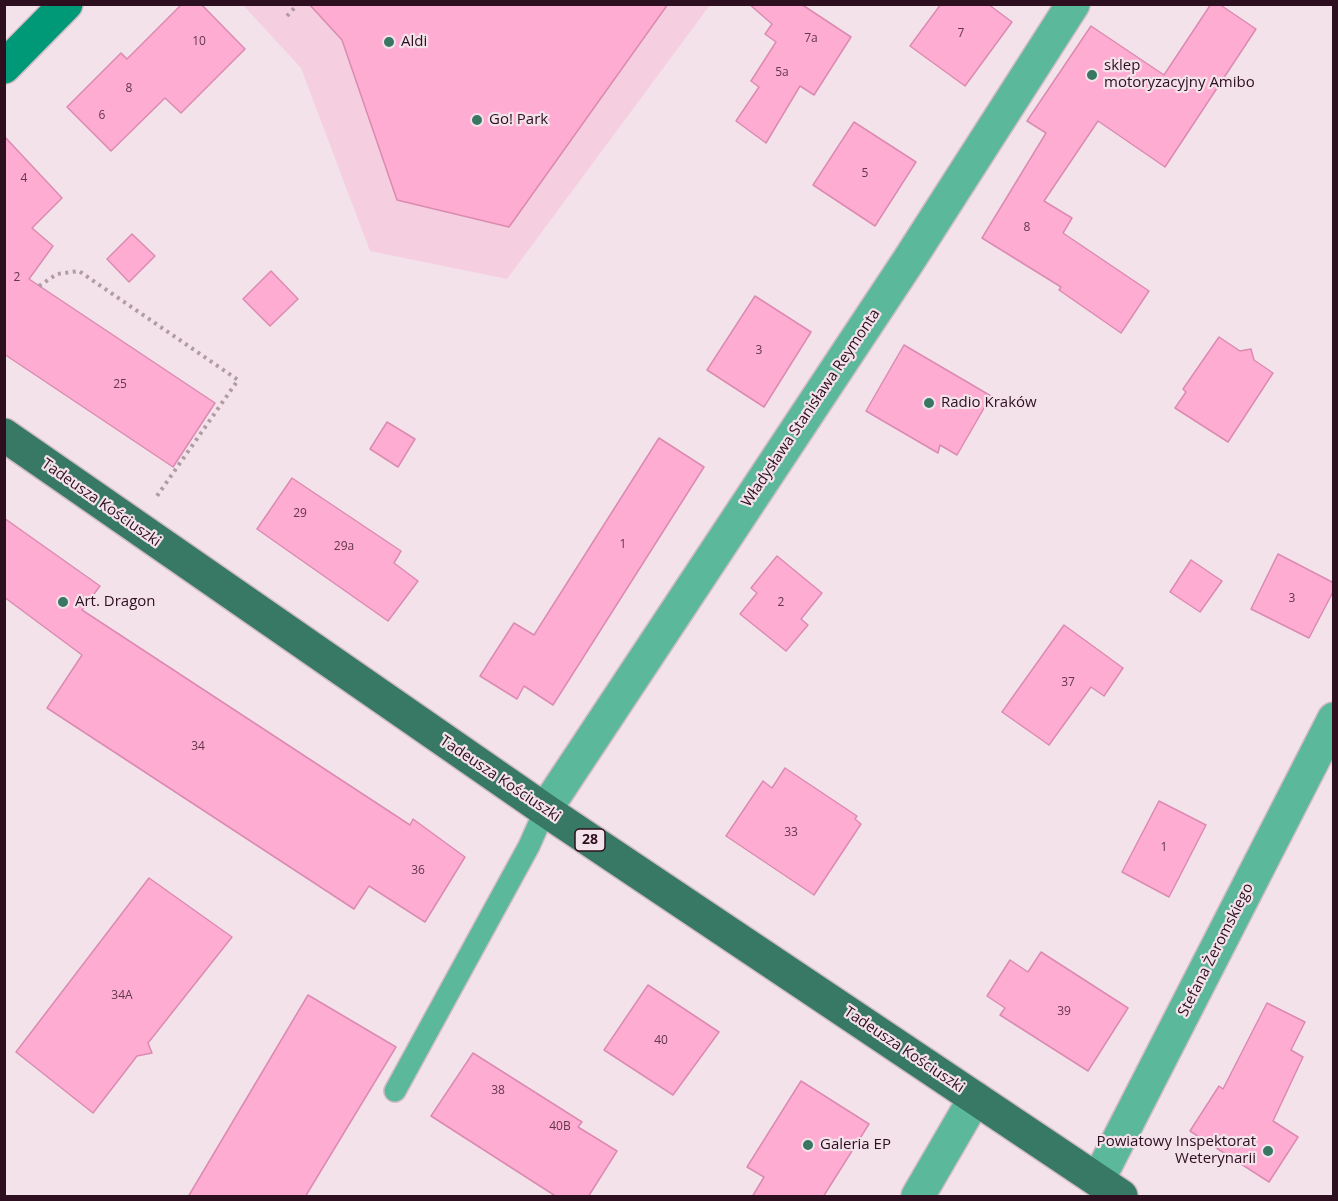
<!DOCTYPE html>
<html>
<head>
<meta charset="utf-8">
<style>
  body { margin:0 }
  #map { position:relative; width:1338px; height:1201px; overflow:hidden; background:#f4e2ea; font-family:"Open Sans",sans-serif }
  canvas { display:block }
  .frame { position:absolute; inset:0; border:6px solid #2d0f1f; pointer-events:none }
</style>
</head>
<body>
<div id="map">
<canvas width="1338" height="1201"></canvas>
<div class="frame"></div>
</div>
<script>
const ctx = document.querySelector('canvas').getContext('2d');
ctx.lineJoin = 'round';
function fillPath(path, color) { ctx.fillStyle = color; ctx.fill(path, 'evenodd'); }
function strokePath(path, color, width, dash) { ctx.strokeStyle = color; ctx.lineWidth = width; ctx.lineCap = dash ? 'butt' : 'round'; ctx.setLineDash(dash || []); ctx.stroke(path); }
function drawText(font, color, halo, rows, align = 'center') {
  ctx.font = font + ' "Open Sans",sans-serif'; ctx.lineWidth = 4.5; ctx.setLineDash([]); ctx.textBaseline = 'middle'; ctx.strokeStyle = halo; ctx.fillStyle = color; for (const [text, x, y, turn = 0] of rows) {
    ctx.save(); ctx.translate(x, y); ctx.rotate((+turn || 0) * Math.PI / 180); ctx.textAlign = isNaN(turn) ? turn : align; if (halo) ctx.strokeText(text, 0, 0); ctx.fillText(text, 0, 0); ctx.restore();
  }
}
fillPath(new Path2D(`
  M243 5H710L507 279 370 251 301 68Z`), '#f5cfdf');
const building = new Path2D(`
  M182 4H201L245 49 181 113 165 98 111 151 67 107 121 53 127 59Z
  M309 4H668L509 227 397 200 342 40Z
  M749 4H801L851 37 814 95 800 86 766 143 736 121 759 87 751 81 776 42 765 34 772 24Z
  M941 4H988L1012 22 965 86 910 46Z
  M1211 4H1219L1256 29 1165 167 1098 121 1044 201 1072 218 1063 233 1149 291 1121 333 1059 290 1061 287 982 238 1046 133 1027 121 1091 26 1164 75Z
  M854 122 916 162 875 226 813 185Z
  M4 136 62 198 32 228 53 246 29 279 215 403 173 467 4 354Z
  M132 234 155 256 129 282 107 259Z
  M271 271 298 299 270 326 243 299Z
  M755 296 811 332 764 407 707 370Z
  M1219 337 1240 351 1251 349 1254 360 1273 373 1228 442 1175 408 1186 392 1183 389Z
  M904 345 991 396 957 455 940 445 938 453 866 411Z
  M387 422 415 439 398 467 370 449Z
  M659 438 704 467 553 705 524 686 517 699 480 676 514 623 534 635Z
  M292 478 401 551 394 563 418 581 388 621 257 529Z
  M4 518 100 586 82 610 410 825 413 819 465 857 425 922 369 886 354 909 47 708 82 655 4 597Z
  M1278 554 1334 583V590L1309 638 1251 609Z
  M777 556 822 593 801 619 808 625 786 651 740 614 757 593 751 588Z
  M1191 560 1222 581 1200 612 1170 592Z
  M1064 625 1123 668 1104 696 1091 687 1049 745 1002 712Z
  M785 768 857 816 855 819 861 824 814 895 726 836 763 781 772 788Z
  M1159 801 1206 825 1169 897 1122 872Z
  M149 878 232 937 148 1043 152 1053 137 1056 93 1113 16 1052Z
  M1041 952 1128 1008 1088 1071 1000 1015 1005 1008 987 996 1010 960 1028 972Z
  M648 985 719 1032 673 1095 604 1050Z
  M308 995 396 1047 305 1197H188Z
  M1267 1003 1305 1022 1291 1050 1303 1057 1273 1121 1298 1137 1269 1182 1190 1131 1219 1086 1223 1089Z
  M473 1053 582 1122 578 1127 617 1151 588 1197H557L431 1116Z
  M801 1081 869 1124 823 1197H752L764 1177 747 1167Z`);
fillPath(building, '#ffacd3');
strokePath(building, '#db8bb1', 1.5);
const service = new Path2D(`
  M395 1091 529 846 545 810`);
const minor = new Path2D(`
  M545 810 909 260 1073 4
  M1098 1180 1334 719
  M918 1196 975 1098`);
const secondary = new Path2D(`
  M4 67 66 4`);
const primary = new Path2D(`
  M4 435 545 810 1121 1196`);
strokePath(service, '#d0bcc5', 24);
strokePath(minor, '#d0bcc5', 36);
strokePath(secondary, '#d0bcc5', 36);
strokePath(primary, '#d0bcc5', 36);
strokePath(new Path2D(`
  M287 16 298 4
  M39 286 57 274 79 271 238 380 157 496`), '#b19ba5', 4, [3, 4.5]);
strokePath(service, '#5bb89b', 21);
strokePath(minor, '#5bb89b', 33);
strokePath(secondary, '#009978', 33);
strokePath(primary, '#387965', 33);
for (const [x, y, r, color] of [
  [389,42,6,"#397763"],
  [1092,75,6,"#397763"],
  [477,120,6,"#397763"],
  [929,403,6,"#397763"],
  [63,602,6,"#397763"],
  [808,1145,6,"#397763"],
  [1268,1151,6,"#397763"]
]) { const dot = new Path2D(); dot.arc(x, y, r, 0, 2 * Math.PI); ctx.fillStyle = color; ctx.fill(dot); strokePath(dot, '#f4e2ea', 2); }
drawText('12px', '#62364c', null, [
  ["7",961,34],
  ["7a",811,39],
  ["10",199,42],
  ["5a",782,73],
  ["8",129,89],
  ["6",102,116],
  ["5",865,174],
  ["4",24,179],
  ["8",1027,228],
  ["2",17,278],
  ["3",759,351],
  ["25",120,385],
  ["29",300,514],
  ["1",623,545],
  ["29a",344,547],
  ["3",1292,599],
  ["2",781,603],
  ["37",1068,683],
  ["34",198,747],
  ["33",791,833],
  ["1",1164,848],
  ["36",418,871],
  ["34A",122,996],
  ["39",1064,1012],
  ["40",661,1041],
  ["38",498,1091],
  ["40B",560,1127]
]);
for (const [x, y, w] of [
  [590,840,30]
]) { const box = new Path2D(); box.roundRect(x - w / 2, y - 11, w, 22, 4.5); ctx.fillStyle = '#f4e2ea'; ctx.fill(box); strokePath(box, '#2d0f1f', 1.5); }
drawText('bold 14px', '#2d0f1f', null, [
  ["28",590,840]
]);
drawText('15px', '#2d0f1f', '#f4e2ea', [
  ["Aldi",401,42],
  ["sklep",1104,66],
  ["motoryzacyjny Amibo",1104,83],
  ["Go! Park",489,120],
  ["Radio Kraków",941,403],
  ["Art. Dragon",75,602],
  ["Powiatowy Inspektorat",1256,1142,"right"],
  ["Weterynarii",1256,1159,"right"],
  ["Galeria EP",820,1145]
], 'left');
drawText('15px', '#2d0f1f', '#f4e2ea', [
  ["Władysława Stanisława Reymonta",811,408,-56],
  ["Tadeusza Kościuszki",101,503,35],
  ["Tadeusza Kościuszki",500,779,34],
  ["Stefana Żeromskiego",1216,950,-63],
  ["Tadeusza Kościuszki",904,1050,34]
]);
</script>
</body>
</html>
